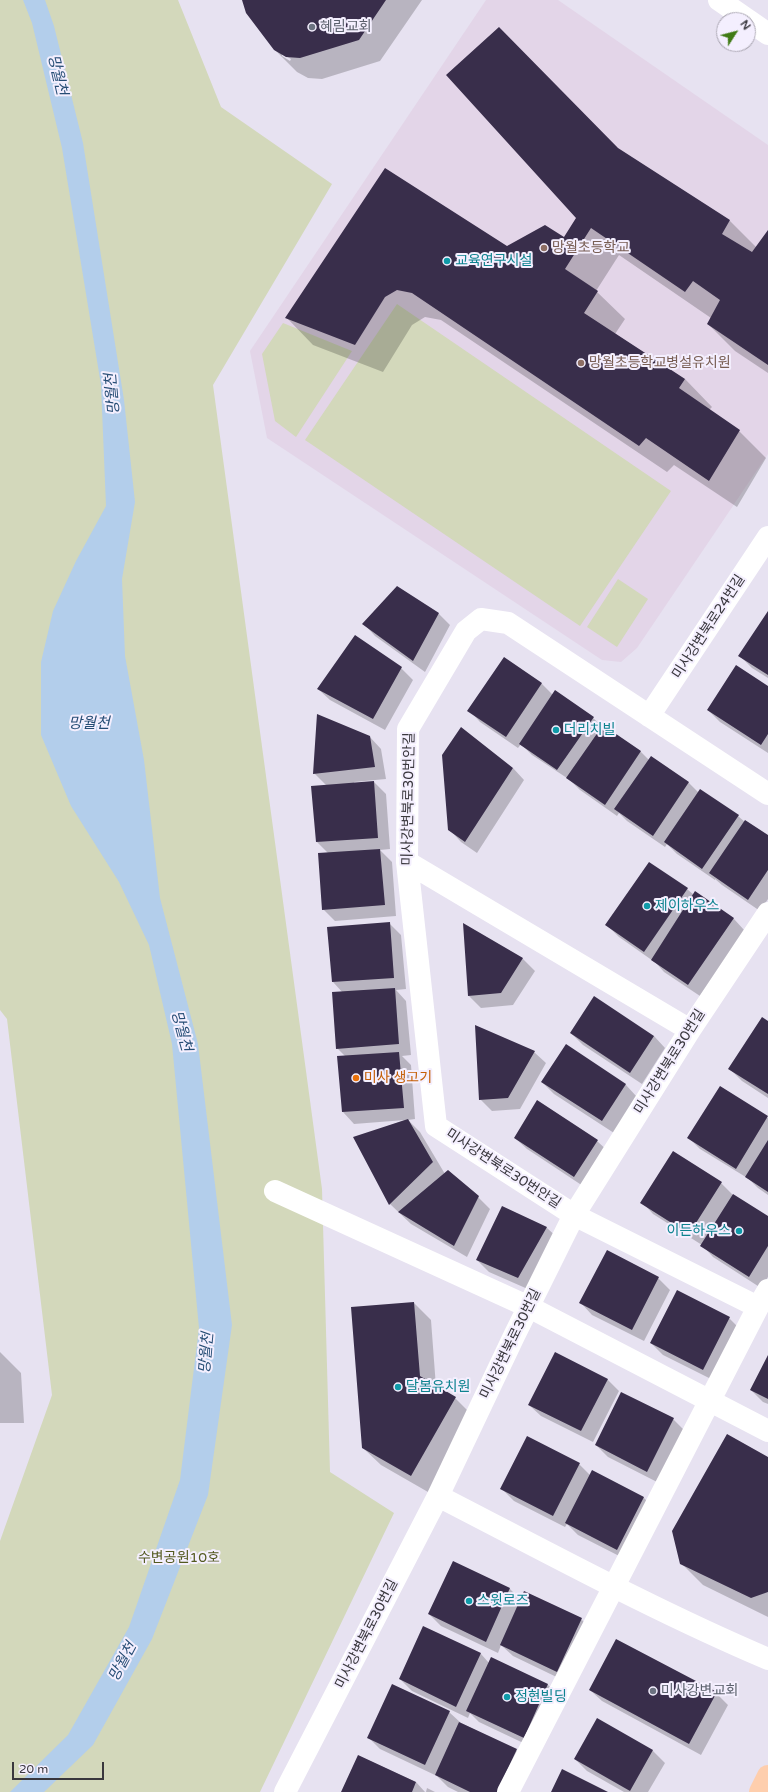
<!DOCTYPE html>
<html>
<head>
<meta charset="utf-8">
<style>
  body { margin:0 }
  #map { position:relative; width:768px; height:1792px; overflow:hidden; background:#e7e2f1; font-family:"Varela Round",sans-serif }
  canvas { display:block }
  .north { position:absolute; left:716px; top:12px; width:40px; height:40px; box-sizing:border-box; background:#f4effe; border:1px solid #a9a5b1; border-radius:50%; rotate:54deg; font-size:11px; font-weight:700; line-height:16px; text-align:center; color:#39373d }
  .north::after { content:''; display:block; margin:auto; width:14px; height:18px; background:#407b15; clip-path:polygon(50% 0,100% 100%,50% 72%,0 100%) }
  .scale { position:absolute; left:12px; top:1762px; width:92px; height:18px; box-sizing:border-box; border:2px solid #39373d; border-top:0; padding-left:5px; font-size:12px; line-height:14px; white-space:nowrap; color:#39373d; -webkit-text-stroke:3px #f4effe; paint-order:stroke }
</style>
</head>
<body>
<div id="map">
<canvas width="768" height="1792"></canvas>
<div class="north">N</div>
<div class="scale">20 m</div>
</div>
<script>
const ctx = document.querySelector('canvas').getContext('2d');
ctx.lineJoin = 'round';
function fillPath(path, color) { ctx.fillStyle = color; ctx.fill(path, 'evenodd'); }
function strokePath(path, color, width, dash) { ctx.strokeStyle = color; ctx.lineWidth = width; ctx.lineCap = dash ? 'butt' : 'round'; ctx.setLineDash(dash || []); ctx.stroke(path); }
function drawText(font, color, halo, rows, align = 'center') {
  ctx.font = font + ' "Varela Round","Noto Sans KR",sans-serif'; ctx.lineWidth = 4; ctx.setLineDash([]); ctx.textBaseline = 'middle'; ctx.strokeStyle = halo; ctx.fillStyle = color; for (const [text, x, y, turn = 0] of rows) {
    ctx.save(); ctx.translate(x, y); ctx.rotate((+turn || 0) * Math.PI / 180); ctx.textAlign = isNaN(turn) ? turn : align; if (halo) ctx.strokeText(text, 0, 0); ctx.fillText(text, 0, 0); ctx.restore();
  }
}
fillPath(new Path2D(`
  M486 0H558L768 145V454L637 648 621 662 602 660 267 438 250 351Z`), '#e3d5e8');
fillPath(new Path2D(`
  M0 0H178L221 107 332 184 213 385 322 1189 330 1472 394 1513 260 1792H0V1541L52 1395 7 1019 0 1010Z
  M397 304 671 491 580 626 305 440Z
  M283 323 352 351 296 437 275 421 262 354Z
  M618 579 648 599 617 647 587 627Z`), '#d3d8bb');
fillPath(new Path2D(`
  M23 0H45L54 26 83 143 124 400 135 502 122 579 125 656 144 760 160 898 198 1044 232 1325 208 1495 152 1639 93 1745 44 1792H10L68 1735 129 1627 180 1480 199 1328 172 1044 149 945 119 882 71 806 41 735V662L53 611 76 561 106 506 101 385 62 148 32 23Z`), '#b3ceeb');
fillPath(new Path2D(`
  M243 0H422L380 61 322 79 308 78 297 72 275 50ZM282 54 291 59 290 61 282 56Z
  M618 149 730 221 757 248 768 232V373L735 351 708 324 711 318 619 255 596 291 625 319 615 334 685 379 712 407 709 410 739 431 766 458 737 507 674 465 667 472 441 320 425 317 412 325 383 372 313 345 286 317 507 247 564 239Z
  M768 613V678L752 668 740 656Z
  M439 614 450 625 425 672 375 636 364 624Z
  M504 658 542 684 553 695 593 718 603 727 641 752 649 760 651 757 689 783 699 793 738 816 745 822 768 837V899L760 911 722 885 715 879V880L677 854 667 844 665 847 627 821 619 813 617 816 580 790 570 780 532 755 521 744 518 748 480 722 469 710Z
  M401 668 413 680 385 730 330 700 318 689Z
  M768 687V753L720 722 708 710Z
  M369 736 381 749 386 779 354 782 355 784 374 782 386 794 390 849 380 850 392 862 396 916 335 921 323 909 329 854 317 842 327 786 314 773Z
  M513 768 524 780 477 853 461 842 449 829Z
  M687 889 694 895 696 893 734 919 745 931 700 996 664 972 656 963 619 937 607 925Z
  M389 923 401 935 406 989 396 990 406 1001 411 1055 402 1056 411 1065 415 1119 408 1120 420 1132 445 1174 478 1197 490 1209 467 1257 411 1224 390 1204 354 1138 405 1120 354 1124 343 1112 346 1057 337 1048 343 993 333 982 329 928Z
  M464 925 523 959 535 971 513 1005 481 1008 469 996Z
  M768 1023V1098L742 1081 730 1069Z
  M571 1033 654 1036 665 1048 642 1084 583 1045Z
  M566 1046 626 1085 637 1097 614 1133 554 1094 542 1082Z
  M534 1052 546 1063 520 1109 492 1111 480 1099Z
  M721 1087 768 1118V1195L758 1188 749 1179 700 1149 689 1138Z
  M515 1138 597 1141 609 1152 586 1188 527 1149Z
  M721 1183 733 1195 768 1217V1277L761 1288 713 1257 702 1245 653 1214 642 1202Z
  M503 1208 547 1228 559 1239 530 1290 489 1272 477 1260Z
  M658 1278 670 1290 644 1341 592 1315 581 1303Z
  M414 1303 431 1320 436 1387 455 1398 472 1415 428 1492 381 1465 363 1448Z
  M729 1318 741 1330 715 1381 663 1355 651 1343Z
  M0 1352 21 1373 24 1423H0Z
  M768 1357V1404L763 1402 751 1390Z
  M607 1379 619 1391 593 1442 541 1416 529 1405Z
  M673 1419 685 1431 659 1483 608 1457 596 1445Z
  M768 1458V1617L703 1585 681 1563Z
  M579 1464 590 1475 643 1497 655 1509 629 1561 578 1535 567 1524 565 1527 514 1501 502 1489Z
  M453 1562 510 1589 521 1600 581 1619 593 1631 569 1683 513 1656 501 1645 498 1653 441 1626 429 1614Z
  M481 1654 489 1663 491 1658 548 1685 560 1697 536 1749 479 1722 470 1713 468 1718 412 1691 400 1679Z
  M590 1690 716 1693 728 1705 701 1755 602 1701Z
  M449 1712 461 1723 516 1750 528 1761 514 1792H458L448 1787 437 1776 380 1749 368 1737Z
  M597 1719 653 1751 665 1763 648 1792H624L587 1771 575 1759Z
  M359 1756 416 1782 425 1792H342Z
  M427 1788 435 1792H426Z`), '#0003');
fillPath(new Path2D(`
  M242 0H386L359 40 300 58 286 57 274 50 246 13Z
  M499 27 618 148 730 220 722 234 752 252 768 230V365L707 324 720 300 693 281 685 292 591 228 565 269 598 291 584 313 685 379 679 388 740 430 709 481 646 438 639 446 412 293 397 290 385 297 355 345 285 318 385 168 507 246 545 225 564 237 576 218 446 75Z
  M397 586 439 613 413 661 362 624Z
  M768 611V675L738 656Z
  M355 635 402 667 373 719 317 689Z
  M504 657 542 683 506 737 467 711Z
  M736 665 768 686V734L761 745 707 710Z
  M555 690 594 717 557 770 519 744Z
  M317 714 370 736 375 767 313 774Z
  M603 725 641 751 605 805 566 778Z
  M461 727 513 768 465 842 448 830 442 755Z
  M651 756 689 782 653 836 614 809Z
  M374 781 378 838 316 842 311 786Z
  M700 789 739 815 702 869 664 842Z
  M745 820 768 835V870L748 900 709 873Z
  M380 849 385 905 322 910 318 853Z
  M649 862 688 888 644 952 605 925Z
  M695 891 734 918 688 985 651 960Z
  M390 922 394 978 332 982 327 927Z
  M463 923 523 958 501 993 468 996Z
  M395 988 399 1044 336 1049 332 992Z
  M594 996 654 1036 630 1073 570 1033Z
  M762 1017 768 1021V1094L728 1069Z
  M475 1025 535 1051 508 1098 479 1100Z
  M566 1044 626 1084 602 1121 541 1082Z
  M399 1052 404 1108 342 1112 337 1056Z
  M720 1086 768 1116 736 1169 687 1138Z
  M537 1100 598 1140 574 1177 514 1138Z
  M408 1119 433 1162 389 1205 353 1137Z
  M768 1140V1192L745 1177Z
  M673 1151 722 1182 689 1234 640 1203Z
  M448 1170 479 1196 454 1246 398 1212Z
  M733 1194 768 1216V1246L749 1277 700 1246Z
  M502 1206 547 1227 518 1278 476 1260Z
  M607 1250 659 1277 632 1330 579 1303Z
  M677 1290 730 1317 703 1370 650 1343Z
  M414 1302 420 1376 456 1397 411 1476 362 1448 351 1307Z
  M555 1352 608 1379 581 1431 528 1405Z
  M768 1355V1399L750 1390Z
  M621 1392 674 1418 647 1472 595 1445Z
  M727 1434 768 1457V1592L751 1598 680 1564 672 1531Z
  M527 1436 580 1463 553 1516 500 1489Z
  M592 1470 644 1497 617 1550 565 1523Z
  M453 1561 510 1588 486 1642 428 1614Z
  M524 1591 582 1618 557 1672 500 1645Z
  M423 1626 481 1653 456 1707 399 1679Z
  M616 1639 717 1692 689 1744 589 1690Z
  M491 1657 548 1684 524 1738 466 1711Z
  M392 1684 450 1711 425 1765 367 1738Z
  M597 1718 653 1750 630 1791 574 1759Z
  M459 1722 517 1749 497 1792H470L435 1775Z
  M358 1755 416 1782 412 1792H341Z
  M562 1769 608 1792H551Z`), '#392e4b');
strokePath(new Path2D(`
  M719 0 748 20
  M748 20 768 34
  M649 716 768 537
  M407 862 690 1030
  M275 1191 529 1307 768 1431
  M758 1307 574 1215 436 1126 407 862 408 729 466 631 481 619 508 623 768 794
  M438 1496C547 1552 655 1611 768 1659
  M285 1792 438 1496 514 1336 574 1215 690 1030 768 913
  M508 1792 758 1307 768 1290`), '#fff', 22);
strokePath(new Path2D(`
  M760 1792 768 1776`), '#fecead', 22);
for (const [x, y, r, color] of [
  [312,27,4,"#6b7280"],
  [544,248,4,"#8d6e63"],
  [447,261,4,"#0f9aa8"],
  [581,363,4,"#8d6e63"],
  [556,730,4,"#0f9aa8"],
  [647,906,4,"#0f9aa8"],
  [356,1078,4,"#e8710a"],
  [739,1231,4,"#0f9aa8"],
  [398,1387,4,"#0f9aa8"],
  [469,1601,4,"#0f9aa8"],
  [653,1691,4,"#6b7280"],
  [507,1697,4,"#0f9aa8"]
]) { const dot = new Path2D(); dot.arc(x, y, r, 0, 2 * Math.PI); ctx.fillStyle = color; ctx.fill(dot); strokePath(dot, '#f4effe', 1.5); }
drawText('14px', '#5b616d', '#f4effe', [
  ["혜림교회",320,27],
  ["미사강변교회",661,1691]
], 'left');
drawText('14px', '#785e54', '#f4effe', [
  ["망월초등학교",552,248],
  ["망월초등학교병설유치원",589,363]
], 'left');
drawText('14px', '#0d838f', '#f4effe', [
  ["교육연구시설",455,261],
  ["더리치빌",564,730],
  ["제이하우스",655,906],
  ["이든하우스",731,1231,"right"],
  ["달봄유치원",406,1387],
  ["스윗로즈",477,1601],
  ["정현빌딩",515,1697]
], 'left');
drawText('14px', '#39373d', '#f4effe', [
  ["미사강변북로24번길",709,627,-57],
  ["미사강변북로30번안길",409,799,-89],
  ["미사강변북로30번길",670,1062,-58],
  ["미사강변북로30번안길",503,1169,33],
  ["미사강변북로30번길",511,1344,-64],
  ["미사강변북로30번길",367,1634,-63]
]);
drawText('14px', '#c56008', '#f4effe', [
  ["미사 생고기",364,1078]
], 'left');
drawText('14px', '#535a20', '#f4effe', [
  ["수변공원10호",179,1558]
]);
drawText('italic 15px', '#264d75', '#f4effe', [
  ["망월천",57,75,77],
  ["망월천",113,394,-95],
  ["망월천",89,724],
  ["망월천",181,1031,75],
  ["망월천",207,1353,-85],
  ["망월천",123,1662,-62]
]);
</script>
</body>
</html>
